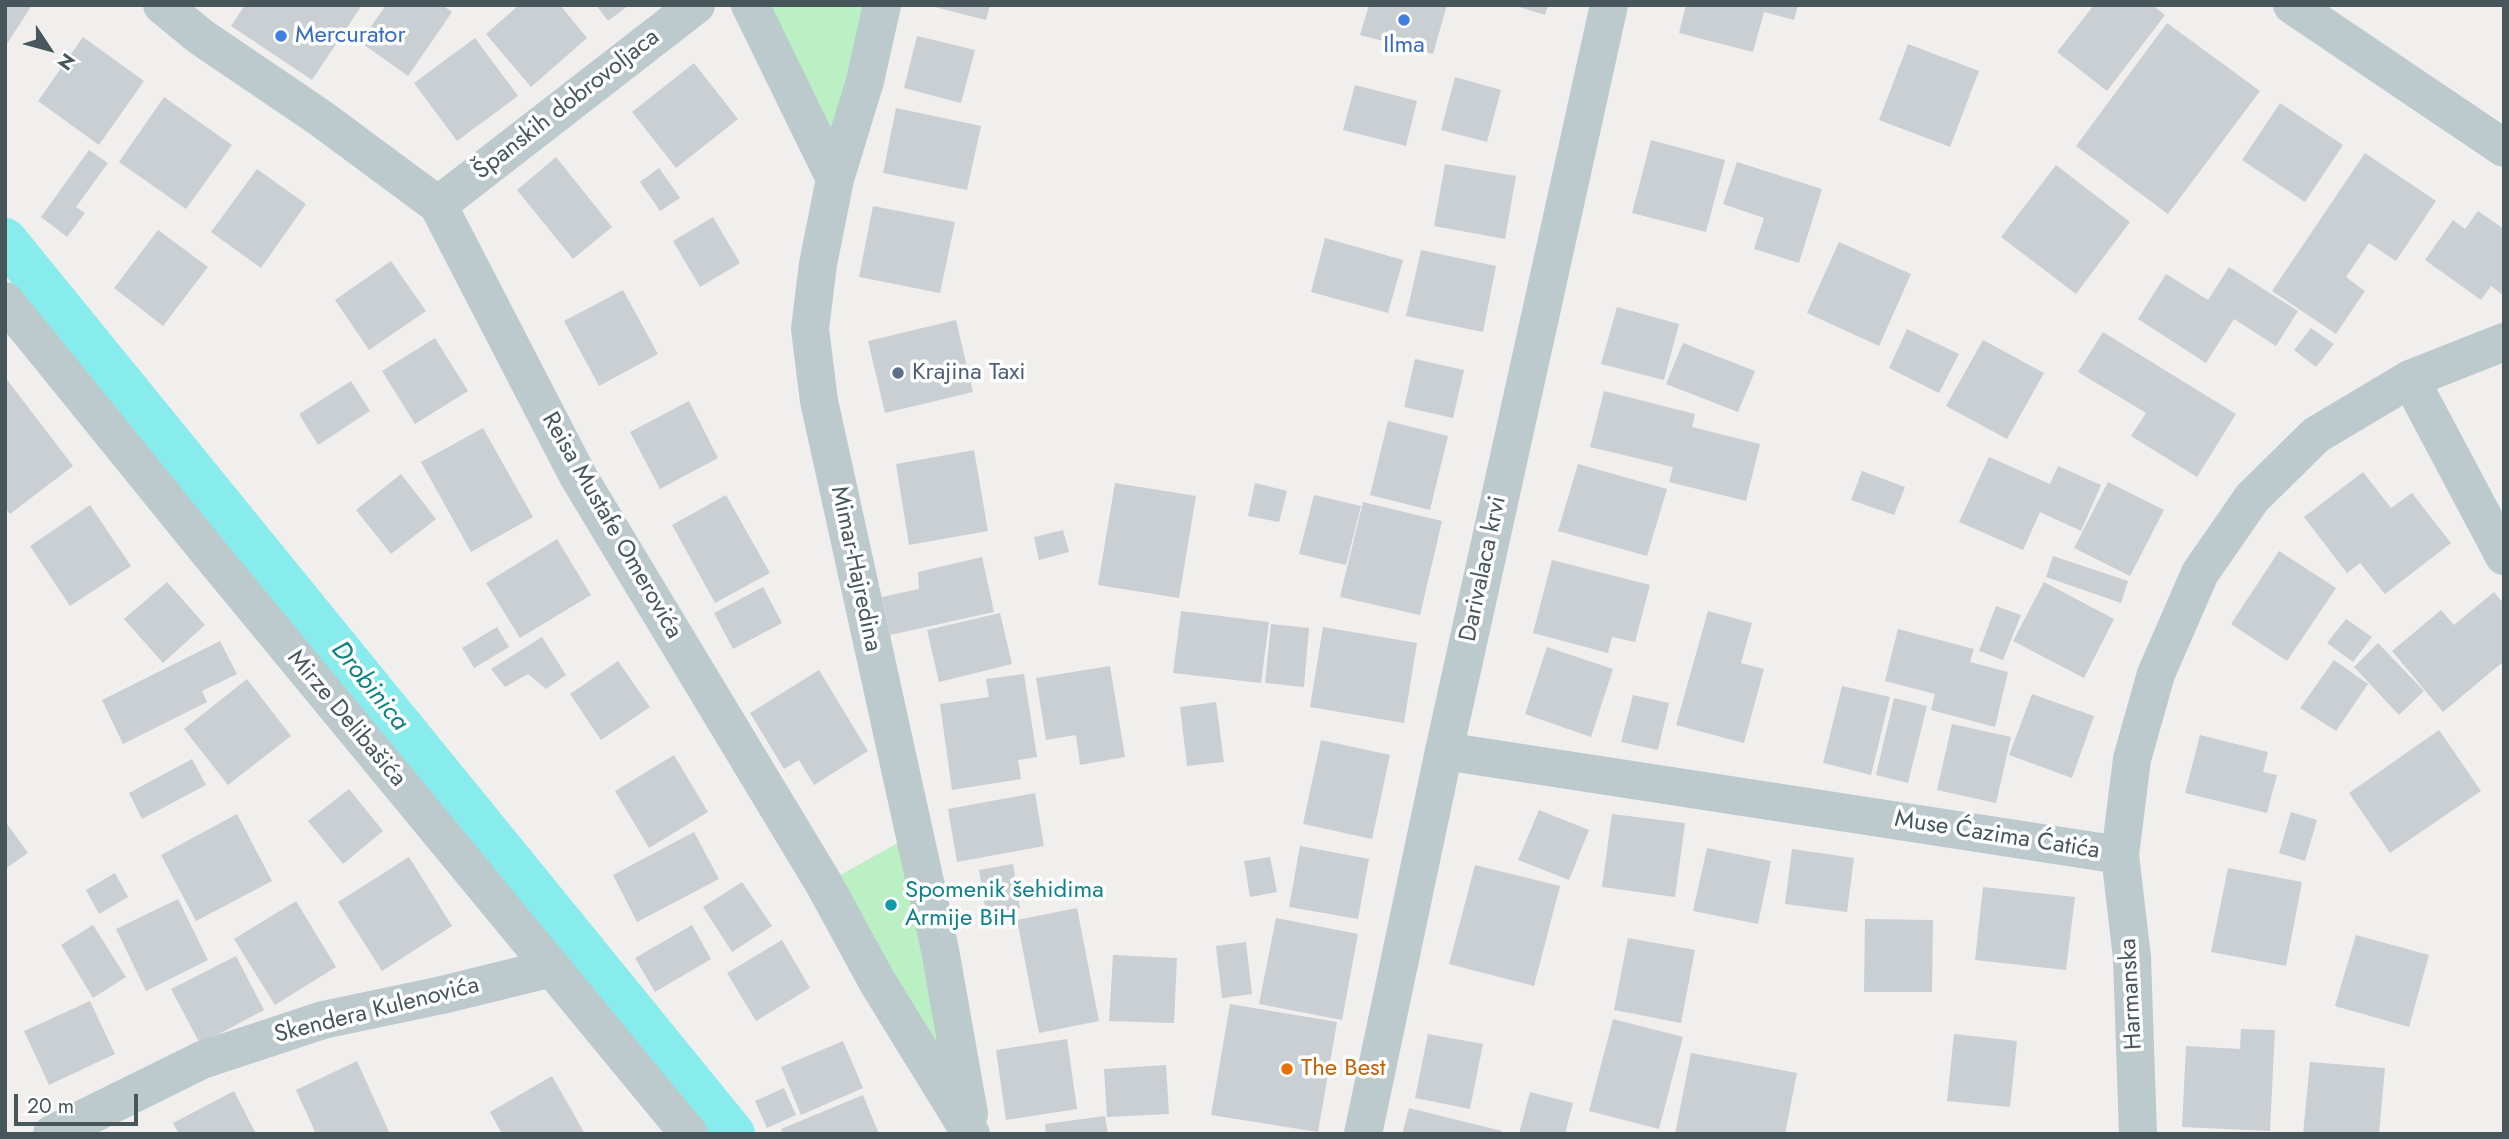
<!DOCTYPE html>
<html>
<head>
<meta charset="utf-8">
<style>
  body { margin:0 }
  #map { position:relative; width:2509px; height:1139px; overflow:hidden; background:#f1eeee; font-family:Jost,sans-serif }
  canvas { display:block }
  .frame { position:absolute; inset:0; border:7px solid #46565b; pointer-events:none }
  .north { position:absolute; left:14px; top:14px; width:70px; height:70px; -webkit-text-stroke:5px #fff; paint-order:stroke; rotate:126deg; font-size:19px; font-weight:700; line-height:28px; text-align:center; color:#46565b }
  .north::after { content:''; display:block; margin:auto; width:24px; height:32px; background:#46565b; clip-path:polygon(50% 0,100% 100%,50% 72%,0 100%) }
  .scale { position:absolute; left:14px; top:1094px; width:124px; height:32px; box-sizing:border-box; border:4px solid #46565b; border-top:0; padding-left:9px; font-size:21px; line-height:24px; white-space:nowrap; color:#46565b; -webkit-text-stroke:5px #fff; paint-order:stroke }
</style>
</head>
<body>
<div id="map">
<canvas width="2509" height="1139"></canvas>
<div class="frame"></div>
<div class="north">N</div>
<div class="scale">20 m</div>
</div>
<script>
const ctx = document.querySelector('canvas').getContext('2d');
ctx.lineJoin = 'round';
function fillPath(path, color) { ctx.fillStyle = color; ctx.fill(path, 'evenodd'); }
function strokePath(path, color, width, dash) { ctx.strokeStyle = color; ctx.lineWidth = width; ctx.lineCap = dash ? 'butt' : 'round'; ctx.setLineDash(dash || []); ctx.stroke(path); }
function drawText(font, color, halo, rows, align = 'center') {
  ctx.font = font + ' Jost,sans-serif'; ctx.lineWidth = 7; ctx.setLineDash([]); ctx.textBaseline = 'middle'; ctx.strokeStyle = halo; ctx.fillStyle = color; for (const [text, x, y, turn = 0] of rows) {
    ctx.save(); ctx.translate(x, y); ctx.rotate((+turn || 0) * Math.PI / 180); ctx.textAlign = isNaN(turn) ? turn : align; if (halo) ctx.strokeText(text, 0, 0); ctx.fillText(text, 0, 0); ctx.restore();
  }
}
fillPath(new Path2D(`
  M750 5H882L835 179Z
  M914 834 973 1134 824 884Z`), '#bbefc4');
strokePath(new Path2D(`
  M5 240 733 1134`), '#88eced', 44);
fillPath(new Path2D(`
  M5 5H32L5 47Z
  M245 5H362L312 80 231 26Z
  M386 5H442L452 12 408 76 360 42Z
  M519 5H560L587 38 531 87 486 34Z
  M596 5H629L608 21Z
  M927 5H990L986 20Z
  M1369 5H1447L1433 54 1360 35Z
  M1513 5H1548L1545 15Z
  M1686 5H1798L1794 20 1764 12 1753 52 1679 33Z
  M2094 5H2152L2165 15 2107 91 2057 52Z
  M2167 23 2260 91 2168 214 2076 146Z
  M917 36 975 50 961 103 904 88Z
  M83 37 144 81 99 145 38 101Z
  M475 38 518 96 457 141 414 83Z
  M1908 44 1979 71 1950 147 1879 120Z
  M694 63 738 119 676 168 632 112Z
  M1455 77 1501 90 1487 142 1441 130Z
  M1355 85 1417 101 1406 146 1343 130Z
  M164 97 232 145 186 209 119 162Z
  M2280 103 2343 145 2305 202 2242 160Z
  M896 108 981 126 967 190 883 173Z
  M1651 140 1725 160 1706 232 1632 213Z
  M89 150 108 163 76 207 85 213 67 237 41 217Z
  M2365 153 2436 201 2396 261 2369 243 2346 277 2365 291 2336 334 2272 291Z
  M556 157 612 227 573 259 517 190Z
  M1737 162 1822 189 1799 263 1754 249 1764 218 1723 204Z
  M1445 164 1516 176 1505 239 1434 226Z
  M2056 165 2130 222 2076 294 2001 237Z
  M659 168 680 198 660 211 640 182Z
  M257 169 306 204 261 268 211 232Z
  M873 206 955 222 940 293 859 277Z
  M2478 211 2504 229V296L2491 286 2481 300 2425 260 2453 220 2465 229Z
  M713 217 740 263 700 287 673 241Z
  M158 230 208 267 163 326 114 288Z
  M1325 238 1403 260 1388 313 1311 292Z
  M1839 242 1911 274 1879 346 1807 313Z
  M1421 250 1496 266 1483 332 1406 316Z
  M391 261 426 311 369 350 335 300Z
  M2229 267 2298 311 2276 346 2234 319 2206 363 2138 319 2166 274 2208 300Z
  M623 290 658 354 599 386 564 321Z
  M1617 307 1679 324 1664 380 1601 364Z
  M956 320 973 392 885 413 868 341Z
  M2311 328 2334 344 2316 367 2294 350Z
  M1907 329 1959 354 1939 393 1889 368Z
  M2103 332 2236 414 2197 477 2131 436 2146 413 2078 372Z
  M435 338 468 391 415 424 382 371Z
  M1983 340 2044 373 2007 439 1946 406Z
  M1683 343 1755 371 1738 412 1666 384Z
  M1415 359 1464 370 1453 418 1404 407Z
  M5 377 73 466 10 514 5 508Z
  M351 381 370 411 318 445 299 414Z
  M1604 391 1695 414 1692 427 1760 444 1746 501 1669 482 1673 467 1590 447Z
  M689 401 718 458 660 489 630 432Z
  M1388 421 1448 436 1430 510 1370 495Z
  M483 428 533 517 471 552 421 462Z
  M974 450 988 531 909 545 896 464Z
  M1989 457 2050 484 2058 466 2101 485 2081 531 2040 512 2023 550 1959 522Z
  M1578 464 1667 489 1647 556 1558 531Z
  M1862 471 1905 487 1894 515 1851 500Z
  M2363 472 2391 508 2412 493 2451 543 2385 594 2360 563 2347 573 2304 517Z
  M401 474 436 519 391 554 356 510Z
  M2108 482 2164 510 2130 576 2074 548Z
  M1115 483 1196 496 1179 598 1098 585Z
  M1255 483 1287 491 1279 522 1248 516Z
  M726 495 770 573 715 603 672 525Z
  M1314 495 1361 506 1346 565 1299 554Z
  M1363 502 1442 521 1420 615 1340 597Z
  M90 505 131 566 70 606 30 546Z
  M1063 530 1069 552 1039 560 1034 537Z
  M557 539 591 595 520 638 486 583Z
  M2279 551 2336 588 2287 661 2231 624Z
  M2053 556 2128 581 2121 603 2046 577Z
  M982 557 994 612 890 635 882 597 919 589 918 572Z
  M1552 560 1650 585 1635 642 1612 637 1608 653 1533 633Z
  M167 582 205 625 163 663 124 619Z
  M2044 582 2114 619 2084 678 2013 641Z
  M763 587 782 623 733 649 714 613Z
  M2494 592 2504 604V661L2443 712 2392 651 2441 610 2454 625Z
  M1996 606 2021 615 2003 660 1979 651Z
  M1181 611 1269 622 1261 683 1173 673Z
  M1708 611 1752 623 1741 663 1764 669 1744 743 1676 725Z
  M1000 613 1012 664 939 682 927 630Z
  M2346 619 2372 637 2353 662 2327 643Z
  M1271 624 1309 628 1304 687 1265 683Z
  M497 627 509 647 474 668 462 648Z
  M1323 627 1417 643 1404 723 1310 707Z
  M1898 629 1974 649 1970 662 2008 672 1995 727 1931 710 1935 694 1885 681Z
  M542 637 566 675 546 689 528 674 505 687 491 669Z
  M220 641 237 674 202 691 207 702 123 744 102 700Z
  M2378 643 2424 691 2399 715 2354 667Z
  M1547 647 1613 669 1591 737 1525 714Z
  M2334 660 2368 684 2336 731 2300 708Z
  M618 661 650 707 601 740 570 694Z
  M1110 666 1125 757 1080 765 1076 735 1046 740 1036 678Z
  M819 670 868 751 814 785 799 760 784 769 750 713Z
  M1024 674 1037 757 1018 760 1021 779 952 790 940 704 989 697 986 679Z
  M247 679 291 736 228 785 184 729Z
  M1842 686 1890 697 1871 775 1823 763Z
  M2032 694 2094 716 2072 778 2009 755Z
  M1633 695 1669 703 1658 750 1621 742Z
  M1894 698 1927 706 1908 783 1876 775Z
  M1216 702 1224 762 1187 766 1180 707Z
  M1952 724 2011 737 1996 803 1937 790Z
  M2439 730 2481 791 2390 853 2349 793Z
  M2200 735 2268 752 2263 772 2277 775 2267 813 2185 793Z
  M1321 740 1390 755 1372 839 1303 824Z
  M674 755 708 812 649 848 615 791Z
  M192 759 206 785 142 819 129 793Z
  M349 789 383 831 343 864 308 821Z
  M1035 793 1044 846 957 862 948 809Z
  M1539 810 1589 830 1569 880 1518 860Z
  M2291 812 2317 820 2305 861 2279 853Z
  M237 814 272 881 196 921 161 855Z
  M1612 814 1685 823 1675 897 1602 887Z
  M5 821 28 853 5 869Z
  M694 832 719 879 637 922 613 875Z
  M1300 846 1369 859 1358 919 1289 907Z
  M1707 848 1771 861 1758 924 1693 911Z
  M1792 849 1854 858 1847 912 1785 904Z
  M409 857 452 926 382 971 338 902Z
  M1270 857 1277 892 1250 897 1244 861Z
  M1013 864 1020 908 986 913 979 870Z
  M1475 865 1560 886 1534 986 1449 964Z
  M2228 868 2302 882 2286 966 2211 952Z
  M115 873 128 897 99 914 86 890Z
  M742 882 772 926 732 952 703 907Z
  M1983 887 2075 897 2066 970 1975 960Z
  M178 899 208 960 146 991 116 929Z
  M296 901 336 967 275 1005 234 939Z
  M1077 908 1099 1021 1039 1033 1017 920Z
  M1276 918 1358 934 1342 1020 1259 1004Z
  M1865 919 1933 920 1932 992H1864Z
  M93 925 126 977 93 998 61 945Z
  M692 925 711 959 655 992 635 958Z
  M2356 935 2429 955 2409 1027 2335 1006Z
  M1628 938 1695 950 1681 1023 1614 1010Z
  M782 940 810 988 756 1021 727 973Z
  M1246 942 1252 994 1222 998 1216 946Z
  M1113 955 1177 958 1174 1023 1109 1021Z
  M236 956 264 1010 200 1044 171 989Z
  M90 1001 115 1054 49 1085 24 1031Z
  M1230 1004 1337 1022 1318 1132 1211 1115Z
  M1613 1019 1683 1037 1659 1129 1589 1111Z
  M2241 1029 2275 1030 2270 1131 2182 1127 2186 1046 2240 1049Z
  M1428 1034 1483 1044 1470 1109 1415 1098Z
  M1954 1034 2017 1041 2010 1107 1947 1101Z
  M1067 1039 1077 1109 1006 1120 996 1050Z
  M843 1041 863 1088 801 1115 781 1067Z
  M1691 1053 1797 1073 1785 1134H1675Z
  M357 1061 390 1134H316L296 1090Z
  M2310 1062 2385 1068 2379 1134H2303Z
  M1166 1065 1169 1114 1107 1117 1104 1069Z
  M552 1076 585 1134H502L490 1112Z
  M784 1088 796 1115 767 1128 755 1101Z
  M234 1091 256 1134H179L173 1123Z
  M1530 1092 1573 1103 1565 1134H1519Z
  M863 1095 879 1134H783L781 1129Z
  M1409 1108 1502 1131V1134H1402Z
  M1105 1116 1108 1134H1046L1045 1124Z`), '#cacfd3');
strokePath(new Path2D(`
  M162 5 201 37 319 117 438 205 578 476 824 884 878 983 971 1134
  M750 5 835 179
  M882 5 865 81 835 179 818 264 810 329 819 401 940 950 969 1114
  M2292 5 2504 148
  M438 205 696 5
  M5 301 207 550 689 1134
  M2410 379 2504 556
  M1444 751 2120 855 2132 759 2156 674 2200 573 2252 498 2316 435 2410 379 2504 342
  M2120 855 2132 958 2138 1134
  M52 1134 202 1060 323 1020 442 995 552 968`), '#bcc9cd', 38);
strokePath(new Path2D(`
  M1363 1134 1444 751 1609 5`), '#bcc9cd', 38);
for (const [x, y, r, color] of [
  [1404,20,7,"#3f7fe0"],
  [281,36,7,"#3f7fe0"],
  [898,373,7,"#5c6f8a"],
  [891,905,7,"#0f9aa8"],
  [1287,1069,7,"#e8710a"]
]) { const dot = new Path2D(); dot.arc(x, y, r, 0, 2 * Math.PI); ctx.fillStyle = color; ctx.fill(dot); strokePath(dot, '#fff', 2.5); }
drawText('24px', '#366cbe', '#fff', [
  ["Mercurator",295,36],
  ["Ilma",1404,46,"center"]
], 'left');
drawText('24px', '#46565b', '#fff', [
  ["Španskih dobrovoljaca",567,105,-38],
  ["Reisa Mustafe Omerovića",611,526,60],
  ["Mimar-Hajredina",855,569,78],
  ["Darivalaca krvi",1484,569,-78],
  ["Mirze Delibašića",346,719,50],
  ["Muse Ćazima Ćatića",1997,836,9],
  ["Harmanska",2132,994,-93],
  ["Skendera Kulenovića",377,1011,-14]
]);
drawText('24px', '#4e5e75', '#fff', [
  ["Krajina Taxi",912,373]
], 'left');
drawText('24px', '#0d838f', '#fff', [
  ["Spomenik šehidima",905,891],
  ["Armije BiH",905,919]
], 'left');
drawText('24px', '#c56008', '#fff', [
  ["The Best",1301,1069]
], 'left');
drawText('italic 26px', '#0c8384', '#fff', [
  ["Drobinica",369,687,51]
]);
</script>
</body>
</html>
